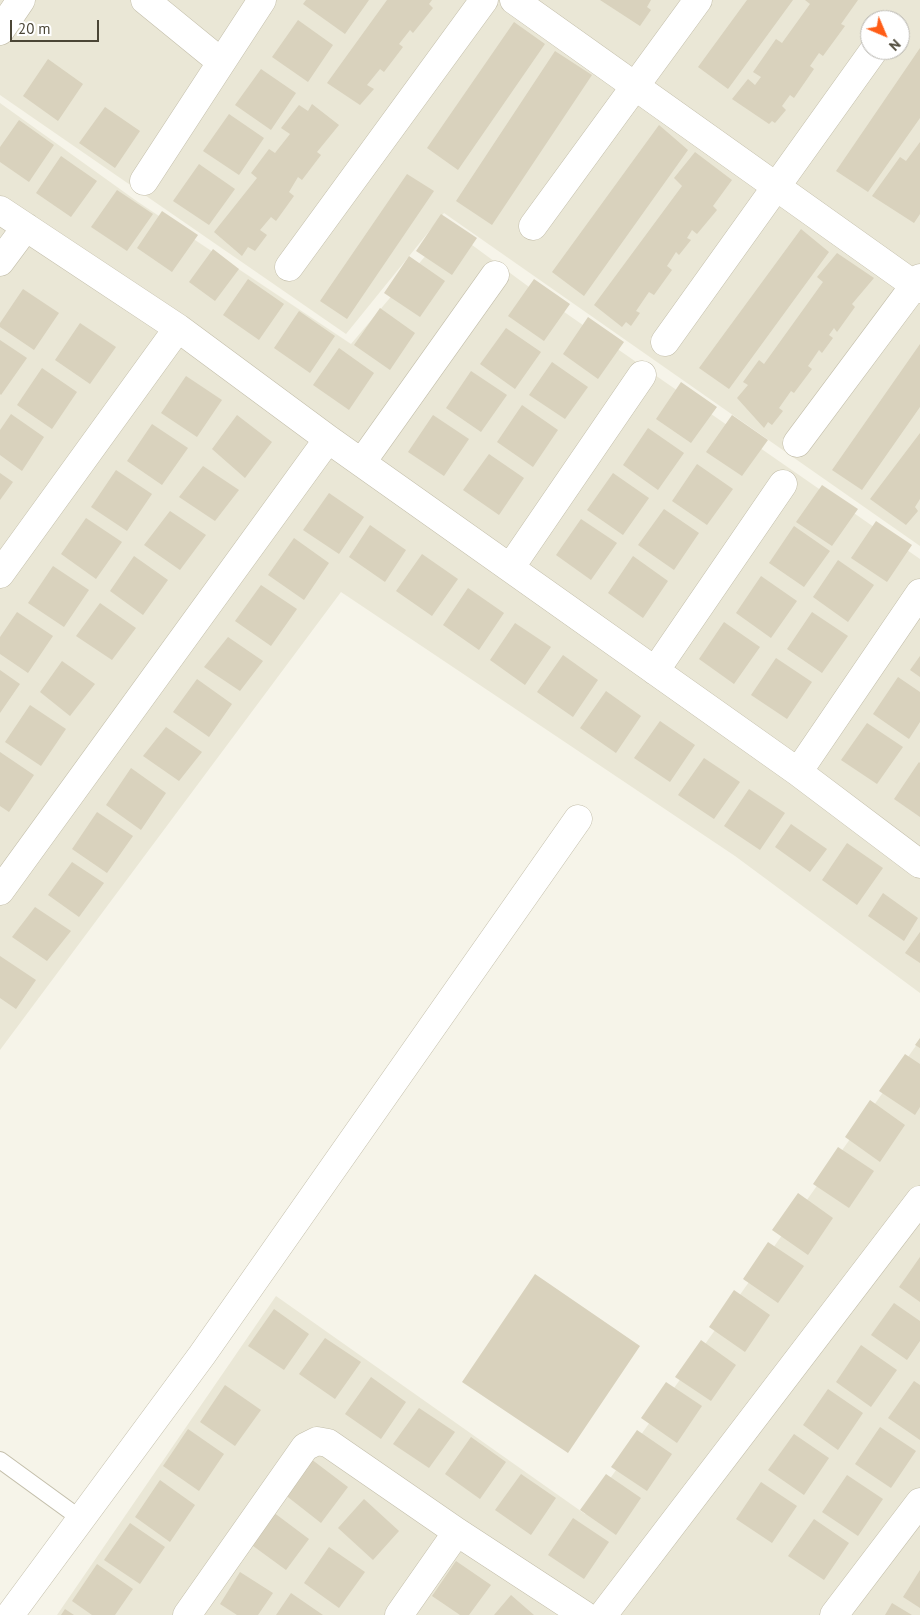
<!DOCTYPE html>
<html>
<head>
<meta charset="utf-8">
<style>
  body { margin:0 }
  #map { position:relative; width:920px; height:1615px; overflow:hidden; background:#f6f4e9; font-family:"PT Sans",sans-serif }
  canvas { display:block }
  .north { position:absolute; left:860px; top:10px; width:50px; height:50px; box-sizing:border-box; background:#fff; border:1px solid #b7b5af; border-radius:50%; rotate:135deg; font-size:14px; font-weight:700; line-height:20px; text-align:center; color:#4b4636 }
  .north::after { content:''; display:block; margin:auto; width:18px; height:22px; background:#ff5d17; clip-path:polygon(50% 0,100% 100%,50% 72%,0 100%) }
  .scale { position:absolute; left:10px; top:20px; width:89px; height:22px; box-sizing:border-box; border:2px solid #4b4636; border-top:0; padding-left:6px; font-size:15px; line-height:18px; white-space:nowrap; color:#4b4636; -webkit-text-stroke:4px #fff; paint-order:stroke }
</style>
</head>
<body>
<div id="map">
<canvas width="920" height="1615"></canvas>
<div class="north">N</div>
<div class="scale">20 m</div>
</div>
<script>
const ctx = document.querySelector('canvas').getContext('2d');
ctx.lineJoin = 'round';
function fillPath(path, color) { ctx.fillStyle = color; ctx.fill(path, 'evenodd'); }
function strokePath(path, color, width, dash) { ctx.strokeStyle = color; ctx.lineWidth = width; ctx.lineCap = dash ? 'butt' : 'round'; ctx.setLineDash(dash || []); ctx.stroke(path); }
fillPath(new Path2D(`
  M0 0H920V546L444 213 346 334 0 95ZM870 20H900V50H870Z
  M0 103 138 202 351 344 449 228 544 298 920 559V993L735 856 341 592 0 1050Z
  M920 1040V1615H57L276 1296 585 1514Z`), '#eae7d6');
fillPath(new Path2D(`
  M306 0H369L345 34 303 4Z
  M387 0H432L429 4 433 8 413 33 410 30 399 44 403 47 384 72 380 69 367 85 374 89 360 105 327 83Z
  M600 0H651L647 7 651 10 640 26Z
  M747 0H793L728 89 698 67Z
  M805 0H858L841 24 845 26 823 56 819 53 810 66 814 69 794 98 790 95 782 106 786 110 775 123 772 121 769 124 732 99 748 79 755 85 761 77 753 72 776 39 782 43 810 4Z
  M298 20 333 45 308 82 272 57Z
  M514 22 545 44 458 170 427 148Z
  M920 48V118L868 192 836 171Z
  M555 51 592 75 492 225 456 201Z
  M48 59 83 84 58 121 23 96Z
  M261 69 296 93 271 130 235 105Z
  M312 104 339 125 317 152 321 155 302 180 298 177 289 192 294 196 276 221 271 217 260 230 267 235 255 251 248 247 242 256 214 232 257 178 251 173 269 149 275 153 290 134 281 128 299 105 308 111Z
  M105 107 140 131 115 168 79 143Z
  M229 114 264 138 239 175 203 151Z
  M19 120 54 145 29 182 0 162V147Z
  M659 125 688 150 584 296 552 272Z
  M920 142V214L914 223 872 196 900 157 906 161Z
  M695 152 732 180 713 206 717 210 697 234 692 230 687 238 691 240 679 255 676 252 667 266 672 270 654 295 649 292 636 311 640 313 631 326 626 322 622 327 594 305 682 186 674 178Z
  M61 156 97 181 71 217 36 193Z
  M199 164 235 189 209 225 173 201Z
  M407 174 434 191 347 319 320 301Z
  M117 190 153 214 127 251 91 227Z
  M162 211 198 235 172 272 137 248Z
  M441 214 477 238 452 275 416 251Z
  M801 229 829 252 729 389 699 368Z
  M213 249 239 269 215 301 189 282Z
  M837 253 874 278 852 304 855 307 837 332 834 328 829 335 833 338 822 353 819 350 808 366 812 369 794 393 791 391 779 408 783 411 772 425 768 422 764 428 737 398 748 385 743 382 759 360 764 364 823 282 817 277Z
  M409 256 445 281 420 317 384 293Z
  M248 279 284 304 259 340 223 315Z
  M534 279 570 304 544 341 508 316Z
  M23 289 59 313 34 350 0 327V323Z
  M380 308 415 333 390 370 354 345Z
  M299 311 335 336 310 373 274 348Z
  M588 317 624 342 598 379 563 354Z
  M80 323 116 347 90 384 55 360Z
  M506 328 541 352 515 389 480 364Z
  M0 340 27 358 1 395 0 394Z
  M920 344V407L862 490 832 470Z
  M339 348 374 373 349 410 313 385Z
  M552 362 588 387 565 419 529 395Z
  M42 368 77 392 52 429 17 405Z
  M471 371 507 395 481 432 446 408Z
  M186 376 222 400 197 437 161 413Z
  M681 382 717 407 691 443 656 419Z
  M522 405 558 430 533 467 497 442Z
  M11 414 44 437 22 471 0 455V430Z
  M237 415 272 442 245 478 212 449Z
  M433 415 469 439 444 476 408 452Z
  M732 415 768 440 742 476 706 452Z
  M152 424 188 448 162 485 127 461Z
  M648 428 684 453 658 490 623 465Z
  M920 433V499L915 507 918 511 906 525 870 499Z
  M489 454 524 478 499 515 463 490Z
  M697 464 733 489 707 525 672 501Z
  M203 466 239 490 215 521 179 497Z
  M116 470 152 494 127 531 91 507Z
  M0 473 13 482 0 500Z
  M613 473 649 498 623 535 587 510Z
  M822 485 858 509 832 546 796 522Z
  M329 493 364 517 339 554 303 530Z
  M664 509 699 533 674 570 638 545Z
  M170 511 206 535 180 570 144 545Z
  M86 518 122 542 96 579 61 554Z
  M581 519 617 543 591 580 556 555Z
  M876 521 912 545 887 582 851 558Z
  M370 525 406 550 385 582 349 557Z
  M794 526 830 551 804 587 769 563Z
  M294 538 329 563 304 600 268 575Z
  M422 554 458 579 432 616 396 591Z
  M134 556 168 580 143 615 110 591Z
  M633 556 668 581 643 618 608 593Z
  M838 560 874 585 848 622 813 597Z
  M53 566 89 590 64 627 28 603Z
  M761 576 797 601 771 638 736 613Z
  M261 585 297 609 271 646 235 621Z
  M468 588 504 613 479 650 443 625Z
  M100 603 136 628 112 660 76 636Z
  M17 612 53 636 28 673 0 654V637Z
  M812 612 848 636 822 673 787 649Z
  M724 622 760 647 734 684 699 659Z
  M515 623 551 647 525 685 490 660Z
  M228 637 263 661 240 691 204 667Z
  M563 655 598 680 573 717 537 692Z
  M920 656V677L910 670Z
  M776 658 812 682 787 719 751 695Z
  M62 661 95 684 70 716 40 692Z
  M0 670 20 684 0 713Z
  M898 677 920 692V722L909 739 873 714Z
  M197 679 232 704 209 737 173 712Z
  M606 691 641 716 616 753 580 728Z
  M30 705 66 729 41 766 5 742Z
  M660 721 695 745 670 782 634 758Z
  M867 723 903 747 877 784 841 760Z
  M166 727 202 752 179 781 143 756Z
  M0 752 34 775 9 812 0 806Z
  M704 758 740 782 714 819 678 795Z
  M919 762 920 763V817L894 799Z
  M131 768 166 793 141 830 106 805Z
  M749 789 785 813 760 850 724 826Z
  M97 812 133 836 107 873 72 849Z
  M791 824 827 849 810 872 775 847Z
  M847 843 883 868 857 905 822 880Z
  M72 862 104 883 79 917 48 895Z
  M883 893 918 918 904 941 868 916Z
  M35 907 71 931 47 961 12 937Z
  M920 932V963L905 953Z
  M0 956 36 980 16 1009 0 998Z
  M920 1038V1048L915 1045Z
  M905 1054 920 1064V1107L915 1115 879 1091Z
  M870 1100 905 1125 880 1162 845 1137Z
  M838 1147 874 1171 849 1208 813 1184Z
  M798 1193 833 1218 808 1255 772 1230Z
  M768 1242 804 1266 778 1303 743 1279Z
  M920 1257V1302L899 1287Z
  M535 1274 640 1346 568 1453 462 1382Z
  M734 1290 770 1315 745 1352 709 1327Z
  M894 1303 920 1321V1341L907 1360 871 1335Z
  M274 1309 309 1334 284 1370 248 1346Z
  M325 1338 361 1362 335 1399 299 1374Z
  M701 1340 736 1365 711 1401 675 1377Z
  M861 1345 897 1370 871 1407 836 1382Z
  M371 1377 406 1402 381 1439 345 1414Z
  M914 1381 920 1385V1440L888 1418Z
  M666 1382 702 1406 677 1443 641 1418Z
  M225 1385 261 1410 235 1446 200 1422Z
  M828 1389 863 1413 838 1450 803 1425Z
  M419 1408 455 1432 429 1468 393 1444Z
  M880 1427 916 1451 891 1488 855 1464Z
  M188 1429 224 1454 199 1491 163 1466Z
  M637 1430 672 1454 647 1491 611 1467Z
  M794 1434 829 1458 804 1495 768 1470Z
  M471 1437 506 1462 480 1499 445 1474Z
  M311 1459 348 1487 321 1523 284 1494Z
  M521 1474 556 1498 531 1535 495 1510Z
  M606 1474 641 1498 616 1535 580 1510Z
  M847 1475 883 1499 858 1536 822 1512Z
  M160 1480 195 1505 170 1542 135 1517Z
  M761 1482 797 1506 772 1543 736 1519Z
  M364 1499 399 1531 373 1560 338 1528Z
  M273 1512 309 1539 286 1570 249 1543Z
  M573 1518 609 1542 584 1579 548 1555Z
  M814 1519 849 1543 824 1580 788 1556Z
  M130 1523 165 1547 140 1584 104 1560Z
  M329 1547 365 1572 339 1608 304 1583Z
  M456 1561 491 1585 469 1615H460L432 1596Z
  M97 1564 133 1589 115 1615H92L72 1601Z
  M920 1570V1608L903 1597Z
  M240 1572 273 1593 258 1615H237L220 1604Z
  M291 1593 323 1615H276Z
  M511 1595 534 1615H494Z
  M892 1603 912 1615H885Z
  M65 1609 74 1615H61Z`), '#d9d2bd');
const lane = new Path2D(`
  M0 1460 81 1519`);
const street = new Path2D(`
  M145 0 221 62
  M514 0 920 289
  M0 31 21 0
  M144 181 262 0
  M0 210 178 328 328 439 798 772 920 864
  M533 226 698 0
  M0 262 26 227
  M289 267 484 0
  M665 342 874 50
  M797 443 920 278
  M362 462 495 275
  M510 568 642 375
  M0 574 178 328
  M655 671 783 484
  M798 772 920 593
  M0 891 328 439
  M10 1615 202 1355 578 819
  M187 1615 305 1447 317 1441 328 1443 457 1532 584 1615
  M399 1615 457 1532
  M603 1615 920 1200
  M834 1615 920 1502`);
strokePath(lane, '#c3beaa', 18);
strokePath(street, '#c3beaa', 29);
strokePath(lane, '#fff', 16);
strokePath(street, '#fff', 28);
</script>
</body>
</html>
